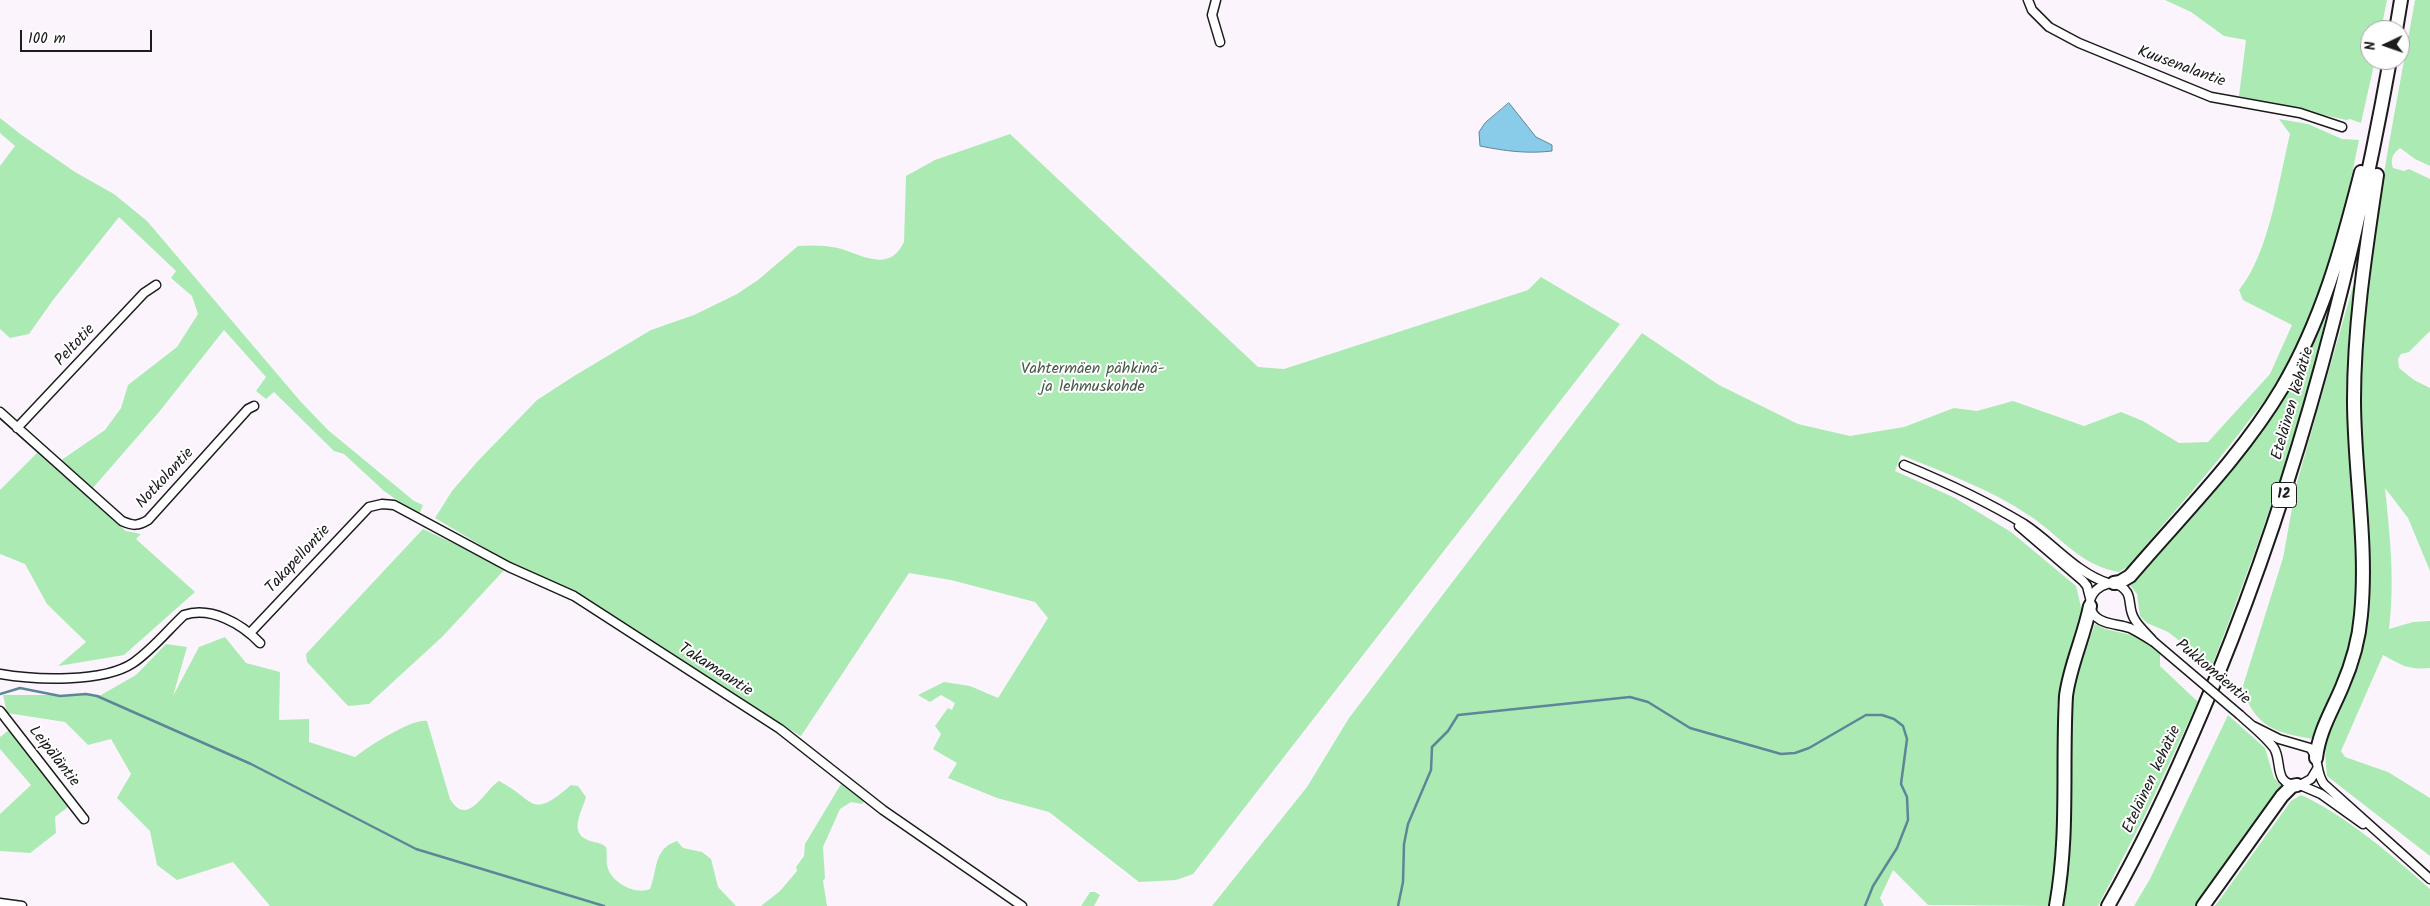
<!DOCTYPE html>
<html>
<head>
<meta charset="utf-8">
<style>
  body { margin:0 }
  #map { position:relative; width:2430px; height:906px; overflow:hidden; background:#fbf4fc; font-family:Kalam,sans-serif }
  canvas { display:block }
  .north { position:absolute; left:2360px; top:20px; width:50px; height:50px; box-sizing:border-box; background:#fff; border:1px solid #a4a4a4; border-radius:50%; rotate:267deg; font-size:14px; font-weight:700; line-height:20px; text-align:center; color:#1c1c1c }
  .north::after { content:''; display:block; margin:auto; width:18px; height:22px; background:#1c1c1c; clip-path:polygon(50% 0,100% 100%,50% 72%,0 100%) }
  .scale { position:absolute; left:20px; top:30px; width:132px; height:22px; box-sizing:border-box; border:2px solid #1c1c1c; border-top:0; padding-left:6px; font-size:15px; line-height:18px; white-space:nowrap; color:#1c1c1c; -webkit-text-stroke:4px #fff; paint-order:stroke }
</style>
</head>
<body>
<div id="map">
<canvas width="2430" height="906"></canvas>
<div class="north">N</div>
<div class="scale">100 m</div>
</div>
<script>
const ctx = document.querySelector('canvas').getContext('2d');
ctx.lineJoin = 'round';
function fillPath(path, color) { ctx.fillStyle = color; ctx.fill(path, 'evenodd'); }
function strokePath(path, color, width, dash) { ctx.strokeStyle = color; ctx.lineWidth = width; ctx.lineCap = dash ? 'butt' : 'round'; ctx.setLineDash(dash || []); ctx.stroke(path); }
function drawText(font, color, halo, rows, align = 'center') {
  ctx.font = font + ' Kalam,sans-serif'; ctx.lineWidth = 4; ctx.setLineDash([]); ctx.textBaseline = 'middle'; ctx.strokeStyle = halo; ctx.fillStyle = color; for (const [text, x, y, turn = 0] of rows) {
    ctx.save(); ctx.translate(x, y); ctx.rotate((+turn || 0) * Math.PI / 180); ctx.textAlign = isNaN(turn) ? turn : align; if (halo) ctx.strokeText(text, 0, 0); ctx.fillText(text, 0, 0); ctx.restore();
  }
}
fillPath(new Path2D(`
  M2165 0H2387L2381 30H2370V60H2375L2361 123 2350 119 2346 120 2239 96 2246 40 2224 36 2191 12Z
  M2415 0H2430V166L2415 159 2400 148C2393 153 2390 159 2393 168L2404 171 2409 169 2430 179V331L2409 352 2401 354 2398 359 2399 368 2414 380 2430 388V571L2408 518 2385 488C2390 537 2395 580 2389 629L2413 622 2430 621V668C2407 670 2402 665 2383 655L2341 751 2345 757 2388 772 2430 798V856L2327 776C2326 764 2324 752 2327 740 2330 722 2342 706 2349 690 2358 667 2366 641 2368 617 2375 549 2361 480 2361 412 2361 273 2391 136 2415 0Z
  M0 118 23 136 75 172 114 194 147 221 301 402 328 430 414 501 423 505 419 515 384 491 344 454 334 451 274 392 266 399 256 391 266 377 224 330 159 412 92 489 60 461 105 430 121 408 128 385 177 347 198 314 192 296 171 278 176 271 119 217 53 300 29 334 10 338 0 329V166L15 146 0 133Z
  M2279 119 2308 124 2342 139 2359 140C2342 224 2323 312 2276 386 2265 401 2252 416 2241 431 2205 478 2165 522 2127 567L2119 572C2081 566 2060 536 2030 516 1990 489 1945 473 1901 455L1895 471 1955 498 2011 532 2076 586 2081 607 2080 629 2066 664 2057 706 2059 821 2051 906 1928 905 1893 870 1880 898 1884 906H1212L1307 787 1349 718 1642 333 1719 385 1798 424 1850 436 1904 427 1954 408 1977 411 2013 401 2084 426 2121 412 2143 421 2179 443 2208 442 2270 374 2292 325 2243 300 2239 290C2269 254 2279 179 2290 134Z
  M1010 134 1258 367 1284 369 1528 290 1541 277 1620 324 1193 874 1176 880 1139 882 1049 812 997 798 948 778 957 763 933 749 941 734 935 726 948 708 952 710 955 703 941 695 930 702 918 695 944 682 970 686 998 698 1048 618 1035 602 951 580 909 573 801 736 435 518 452 491 477 462 537 400 574 376 651 330 694 315 737 294 758 280 798 246C810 245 825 245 838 248 861 254 889 274 904 242L906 176 935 160Z
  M2353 286 2356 290 2359 577C2356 612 2353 647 2340 679 2331 700 2320 718 2313 739 2274 732 2257 728 2242 689L2283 558 2296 486Z
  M2327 312C2299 433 2257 550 2212 666L2168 632 2147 623 2140 616 2137 594 2130 585 2250 444 2302 363Z
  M37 453 126 531 141 534 136 539 195 592 124 655 58 666 86 642 47 604 25 564 0 554V490Z
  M423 529 506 568 443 636 369 704 348 706 307 662 306 654Z
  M2095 624 2105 629 2131 635 2146 643 2160 653V666L2198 702 2145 815 2098 906H2061L2070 849V712L2074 683Z
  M225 637 246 663 280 672 279 720 309 719V742L355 757C368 747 412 718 427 721L450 799C468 829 485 789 499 781 536 800 530 821 571 785L578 786 586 797C583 809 570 829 584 838 591 843 599 841 606 847 608 855 605 863 609 871 615 884 636 895 650 889 658 869 653 849 677 841L683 848 702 852 711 859 718 887 736 906H270L233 862 177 880 157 865 150 831 117 798 131 774 111 739 88 745 65 722 7 713 3 695H101L136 675 166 644 187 647 173 696 199 647Z
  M2228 715 2265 748 2274 778 2283 787 2196 906H2134L2150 879Z
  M9 730 69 806 55 817 56 833 30 853 0 851V814L31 785 0 749V737Z
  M841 784 865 800 862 804 851 802 840 809 823 847 825 878 823 881 827 906H761L780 891 797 871 796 867 804 856 805 844Z
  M2301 795C2344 814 2394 857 2430 889V906H2215L2291 801Z
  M1090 892H1095L1100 895 1094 906H1081Z`), '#abebb3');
const water = new Path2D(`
  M1509 103 1536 137 1552 145V151C1527 154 1505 151 1480 146L1479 132 1485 123Z`);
fillPath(water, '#89ccea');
strokePath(water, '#5d8698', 1);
strokePath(new Path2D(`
  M0 694 20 688 60 696 86 694 97 696 251 764 416 849 604 906
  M1398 906 1403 882 1404 844 1408 824 1431 770 1432 747 1448 731 1458 715 1630 697 1648 702 1690 728 1781 754 1795 753 1809 748 1866 715H1882L1894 719 1903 726 1907 739 1901 784 1907 797 1908 820 1897 848 1873 886 1865 906`), '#5d8698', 2.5);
const minor = new Path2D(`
  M1216 0 1212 15 1220 42
  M2028 0 2032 10 2049 27 2079 43 2211 97 2300 113 2342 127
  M0 412 122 521C133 526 138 526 148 520L248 409 254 406
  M17 428 144 293 156 285
  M1904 465C1945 482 1986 501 2024 524 2052 542 2076 573 2108 583
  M2019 526 2083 581 2087 586 2090 598
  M2114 583C2137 592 2125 605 2135 620 2140 628 2148 635 2154 642 2146 637 2138 632 2130 628 2119 624 2105 625 2096 617 2081 602 2096 583 2114 583Z
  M250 633 369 507 382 504 394 505 509 567 574 596 780 729 883 810 1022 906
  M0 674C34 680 103 683 133 663 152 650 168 630 184 615 211 606 242 624 260 643
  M0 711 84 819
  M2240 715C2251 725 2265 736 2274 748 2283 762 2272 786 2300 785L2311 779 2317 769
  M2253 726 2279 739 2310 748C2320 758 2315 772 2324 784L2430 879
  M2300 785 2321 794 2363 824
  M0 903 22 906`);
const trunk = new Path2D(`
  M2396 30 2401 0
  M2114 583 2120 582 2130 576C2182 515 2241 457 2282 388 2322 320 2342 247 2361 172
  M2316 758C2319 731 2332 711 2342 687 2352 664 2359 640 2361 615 2368 543 2354 471 2354 400 2354 324 2366 249 2377 175
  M2056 906C2069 834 2062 768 2066 696 2070 665 2084 637 2090 606
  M2108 906C2144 843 2174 778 2202 712 2292 502 2350 283 2390 60
  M2203 906 2282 796 2292 786 2297 785`);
strokePath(minor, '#1c1c1c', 11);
strokePath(trunk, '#1c1c1c', 16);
strokePath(minor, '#fff', 8);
strokePath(trunk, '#fff', 12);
const minorBridge = new Path2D(`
  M2154 642 2240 715`);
strokePath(minorBridge, '#1c1c1c', 11, []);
strokePath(minorBridge, '#fff', 8);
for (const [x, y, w] of [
  [2284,495,25]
]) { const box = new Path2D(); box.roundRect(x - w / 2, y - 12.5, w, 25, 4); ctx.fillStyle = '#fff'; ctx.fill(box); strokePath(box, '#1c1c1c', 1); }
drawText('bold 15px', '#1c1c1c', null, [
  ["12",2284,495]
]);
drawText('16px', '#1c1c1c', '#fff', [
  ["Kuusenalantie",2181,68,20],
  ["Peltotie",76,346,-47],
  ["Eteläinen kehätie",2294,404,-74],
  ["Notkolantie",166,479,-47],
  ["Takapellontie",299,560,-47],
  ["Takamaantie",715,671,33],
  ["Pukkomäentie",2212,673,40],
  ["Leipäläntie",53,757,52],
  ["Eteläinen kehätie",2153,780,-65]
]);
drawText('16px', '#475a49', '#fff', [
  ["Vahtermäen pähkinä-",1093,370],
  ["ja lehmuskohde",1093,388]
]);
</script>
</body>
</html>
